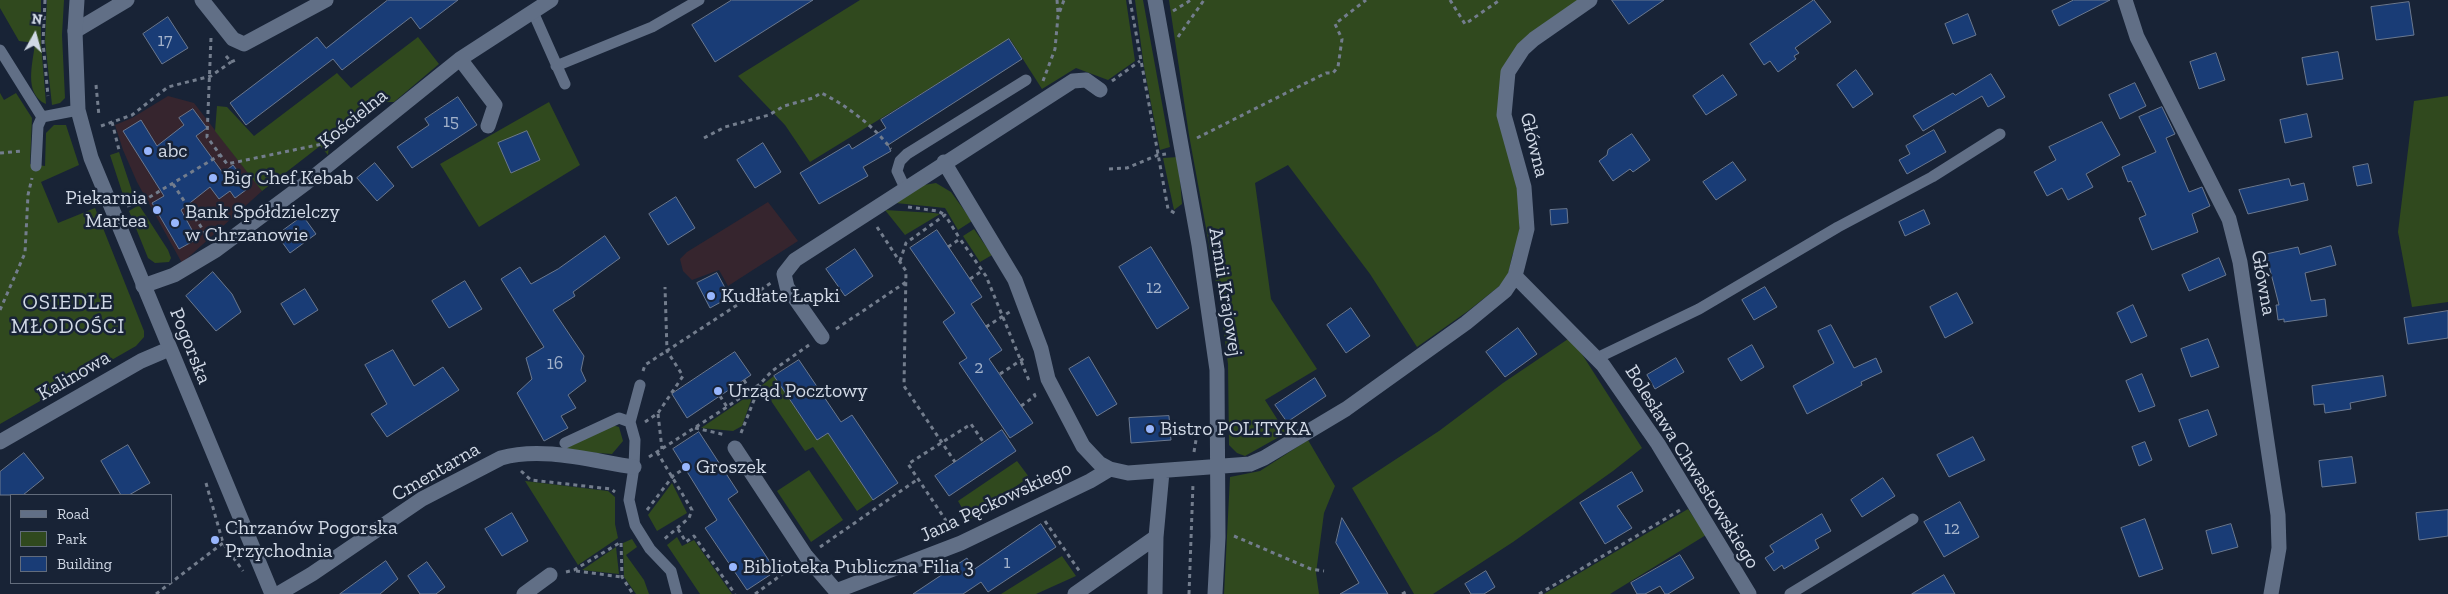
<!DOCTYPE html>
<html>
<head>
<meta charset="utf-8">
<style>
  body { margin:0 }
  #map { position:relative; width:2448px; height:594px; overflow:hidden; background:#182336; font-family:"Zilla Slab",serif }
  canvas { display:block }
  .legend { position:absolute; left:10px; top:494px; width:162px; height:90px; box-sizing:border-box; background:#182336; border:1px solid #626c7c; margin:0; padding:6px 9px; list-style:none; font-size:15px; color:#d1d9e6 }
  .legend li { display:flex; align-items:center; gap:10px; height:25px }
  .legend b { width:25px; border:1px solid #626c7c }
  .north { position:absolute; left:10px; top:10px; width:50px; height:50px; -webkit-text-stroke:4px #182336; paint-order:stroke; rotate:7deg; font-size:14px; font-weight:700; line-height:20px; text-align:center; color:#d1d9e6 }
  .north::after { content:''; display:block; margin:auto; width:18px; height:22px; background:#d1d9e6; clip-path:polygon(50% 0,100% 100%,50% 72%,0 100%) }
</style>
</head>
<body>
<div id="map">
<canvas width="2448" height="594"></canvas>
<ul class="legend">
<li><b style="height:6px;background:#616f86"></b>Road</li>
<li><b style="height:14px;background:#30491e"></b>Park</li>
<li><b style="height:14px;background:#193c76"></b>Building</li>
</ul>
<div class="north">N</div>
</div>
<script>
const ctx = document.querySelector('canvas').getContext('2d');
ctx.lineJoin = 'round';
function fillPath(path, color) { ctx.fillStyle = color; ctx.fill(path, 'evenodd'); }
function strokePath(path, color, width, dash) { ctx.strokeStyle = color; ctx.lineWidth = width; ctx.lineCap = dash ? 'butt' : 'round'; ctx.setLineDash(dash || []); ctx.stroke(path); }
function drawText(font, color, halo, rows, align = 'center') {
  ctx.font = font + ' "Zilla Slab",serif'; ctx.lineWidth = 5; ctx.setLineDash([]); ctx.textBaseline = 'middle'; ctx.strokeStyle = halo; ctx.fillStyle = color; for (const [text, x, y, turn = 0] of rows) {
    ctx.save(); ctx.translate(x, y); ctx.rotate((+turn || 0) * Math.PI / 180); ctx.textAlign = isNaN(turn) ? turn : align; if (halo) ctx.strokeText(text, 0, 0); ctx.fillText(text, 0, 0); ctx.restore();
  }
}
fillPath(new Path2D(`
  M168 96 194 103 262 191 182 263 137 182 123 150 115 125 132 118Z
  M768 202 798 241 728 286 719 270 692 280 683 271 680 259 687 252Z`), '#36252e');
fillPath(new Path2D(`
  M0 0H41V43L46 104C23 94 33 63 35 43L19 41 0 8Z
  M47 0H64L62 35 65 98 60 103 52 105 45 41Z
  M860 0H1126L1135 61 1108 80 1076 68 1042 89 1010 39 810 162 785 125 738 76Z
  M1135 0H1143L1170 147 1160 150 1144 67Z
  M1169 0H1580L1506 63 1521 213 1518 241 1512 256 1507 280 1468 311 1417 347 1370 274 1288 165 1255 183 1271 299 1317 369 1265 400 1286 433 1245 456 1237 453 1229 445 1228 364 1221 310 1189 135Z
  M418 37 439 64 394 102H382L329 145 328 155 320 146 262 191 215 131 217 106 227 107 254 136 337 73 351 88Z
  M0 93 4 100 16 93 32 118 30 164 45 166 46 133 54 125H66L79 165 41 182 58 223 95 208 144 331V337L136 346 0 424Z
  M2448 96V302L2412 307 2398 232 2414 101Z
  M549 102 580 165 479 227 440 164Z
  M119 152 134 197 125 201 110 155Z
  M1178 157 1182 204 1174 210 1163 158Z
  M936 183 951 192 972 221 958 230 945 208 896 203 924 185Z
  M139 205 168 250 171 258 169 262 155 263 148 258 129 211Z
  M885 210 934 213 940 214 905 235Z
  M974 229 992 255 980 262 963 236Z
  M1571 337 1642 448 1613 471 1513 542 1433 594H1414L1352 488 1439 431 1503 383Z
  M774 376 817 440 828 433 873 500 857 511 813 447 805 451 761 386Z
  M754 392 742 426 733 431 701 428Z
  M612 425 619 427 623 441 612 454 557 450Z
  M1308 440 1335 486 1324 513 1316 573 1319 594H1224L1230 477 1260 471Z
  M1017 461 1029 477 969 520 958 501Z
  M809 470 843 520 811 542 777 491Z
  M525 481 608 491 615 497V524L618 538 578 565Z
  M672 483 687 513 657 531 648 515Z
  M1688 509 1706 535 1610 594H1544Z
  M677 537 682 546 694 540 732 594H700L667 545Z
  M632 539 637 547 626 555 644 580 649 594H636L624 577 623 543Z
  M616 547 619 574 582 570Z
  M1062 556 1076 576 1036 594H1001Z`), '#30491e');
const building = new Path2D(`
  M388 0H458L420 29 411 17 342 70 333 59 246 125 230 103 317 37 326 48Z
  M732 0H813L715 62 692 25Z
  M1612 0H1664L1629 24Z
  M1814 0 1831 22 1795 48 1799 53 1794 56 1796 59 1778 72 1770 61 1764 65 1750 44Z
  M2074 0H2110L2059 26 2052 11Z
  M2409 2 2414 35 2376 40 2371 7Z
  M1968 14 1976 35 1953 44 1945 24Z
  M168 17 188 48 162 64 143 34Z
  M1009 39 1022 59 888 145 891 151 863 167 868 176 819 204 800 173 849 144 852 149 886 128 881 120Z
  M2338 52 2343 79 2307 85 2302 58Z
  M2216 53 2225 80 2199 89 2190 62Z
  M1856 70 1873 94 1853 108 1837 85Z
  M1991 74 2005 97 1988 107 1982 96 1923 131 1913 116 1953 93 1955 95Z
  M1723 75 1737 95 1706 115 1693 96Z
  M2135 83 2146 106 2120 119 2109 95Z
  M458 97 477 125 412 168 397 147 429 125 425 119Z
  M2162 107 2175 134 2166 138 2189 192 2202 187 2210 206 2192 214 2198 232 2152 250 2139 218 2146 215 2131 181 2128 182 2122 167 2156 152 2139 117Z
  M193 109 207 128 196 136 223 173 233 165 250 187 235 198 230 191 219 199 210 187 181 210 197 239 179 249 152 203 164 196 123 131 141 120 157 146 184 125 179 118Z
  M2307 114 2312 137 2285 143 2280 120Z
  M2102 122 2120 155 2086 174 2093 187 2068 200 2062 188 2047 196 2034 172 2056 160 2049 147Z
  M1934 130 1946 152 1907 174 1899 160 1910 154 1906 146Z
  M527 131 540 160 511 173 498 143Z
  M1632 134 1650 160 1633 172 1630 169 1613 181 1599 161 1607 155 1608 150Z
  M763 143 781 172 755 188 737 160Z
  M1733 162 1746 180 1716 200 1703 182Z
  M375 163 394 186 377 201 357 178Z
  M2368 164 2372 183 2357 186 2353 167Z
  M2289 179 2291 186 2304 183 2308 200 2248 214 2239 190Z
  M676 197 695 228 668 245 649 214Z
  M1567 209 1568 223 1551 225 1550 210Z
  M1924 210 1930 224 1905 236 1899 222Z
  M303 216 316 234 290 253 277 235Z
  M937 230 982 297 971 304 1002 350 989 359 1033 423 1010 438 959 363 967 358 943 322 955 313 910 248Z
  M605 236 620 258 573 292 575 296 553 310 584 356 581 370 586 381 568 395 576 408 561 416 568 428 544 441 517 393 532 379 526 358 544 347 501 279 520 267 531 284 558 269Z
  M2331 246 2336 265 2305 273 2311 301 2325 299 2327 316 2284 322V319L2278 320 2276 305H2279L2266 254 2298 247 2300 254Z
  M1151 247 1189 308 1157 329 1119 267Z
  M855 249 873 276 845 296 826 269Z
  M2219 258 2226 275 2189 291 2182 275Z
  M213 272 232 294 241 312 216 331 186 296Z
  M717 273 730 297 710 308 697 283Z
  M465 281 482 309 449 328 432 301Z
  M1765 287 1777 307 1754 320 1742 300Z
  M305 289 318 310 294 325 281 304Z
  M1957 293 1973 323 1945 338 1930 307Z
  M2133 305 2147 336 2131 343 2117 313Z
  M1351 308 1370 336 1346 353 1327 325Z
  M2448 311V338L2408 344 2404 318Z
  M1831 325 1854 368 1876 358 1882 372 1861 382 1862 385 1807 414 1793 386 1834 363 1818 331Z
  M1518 328 1537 354 1505 377 1486 352Z
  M2208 339 2219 367 2191 377 2181 349Z
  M1752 345 1764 367 1741 381 1728 359Z
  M393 350 414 386 443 367 459 390 387 437 371 414 387 404 365 365Z
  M735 352 751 375 687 418 672 394Z
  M1089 357 1117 404 1097 416 1069 369Z
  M1676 358 1684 372 1655 389 1647 375Z
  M799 360 841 422 852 415 898 483 873 500 828 433 817 440 774 376Z
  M2142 374 2155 406 2139 412 2126 381Z
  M2383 376 2386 396 2350 403 2351 409 2325 413 2324 404 2314 405 2312 386Z
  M1315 378 1326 396 1287 422 1275 405Z
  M2208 410 2217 435 2189 447 2179 420Z
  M1169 416 1171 440 1131 443 1129 418Z
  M1002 430 1016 451 949 496 935 476Z
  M699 432 738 492 728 499 776 571 747 590 705 528 717 520 673 449Z
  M1973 437 1985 460 1949 477 1937 455Z
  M2145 442 2152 460 2139 466 2132 447Z
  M128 445 150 483 129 495H121L101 461Z
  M24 453 44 478 23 495H0V472Z
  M2352 457 2356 483 2322 487 2319 461Z
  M1632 472 1643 491 1617 506 1632 528 1605 544 1580 503Z
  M1883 478 1895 496 1862 517 1851 500Z
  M1960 502 1979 537 1944 557 1924 522Z
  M2448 510V536L2419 540 2416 513Z
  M512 513 528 541 502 556 485 529Z
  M1822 514 1831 531 1815 540 1819 548 1784 569 1782 565 1774 571 1765 558 1774 552 1770 546Z
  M1342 518 1388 594H1340L1359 583 1336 543Z
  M2145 519 2163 569 2139 577 2121 528Z
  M1041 524 1056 547 988 592 981 582 963 594H913L967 558 974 569Z
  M2231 524 2238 547 2212 554 2206 531Z
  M1680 555 1694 578 1668 594H1665L1660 586 1645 594H1637L1631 583Z
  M386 561 398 579 380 594H340Z
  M427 562 445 587 436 594H420L408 576Z
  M1486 571 1495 587 1484 594H1471L1465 584Z
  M1944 575 1955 594H1912Z`);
fillPath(building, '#193c76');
strokePath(building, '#6a788f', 1);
strokePath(new Path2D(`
  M45 0 43 42 48 96
  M1057 0 1058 13
  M1130 0 1168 209 1176 214
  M1450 0 1465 24 1500 0
  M1173 11 1191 0
  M1178 37 1204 0
  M211 38 207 137 227 164 327 143V144
  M226 56 231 62 238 59
  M1043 81 1055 49 1058 16 1064 0
  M1112 81 1140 61
  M96 85 99 116
  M112 122 119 150
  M101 126 132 115 168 87 211 76 231 62
  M704 138 725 127 769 115 784 106 813 98 821 93C845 104 875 127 891 149
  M1197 138 1302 85 1326 73H1333L1338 67 1342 39 1335 24 1366 0
  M0 153 22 151
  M1109 169 1127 168 1158 155 1166 154
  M173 184 207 236
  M127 206 143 201 220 155
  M908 207 938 211 945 215
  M877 227 906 271 904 386 955 462
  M948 247 960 239 986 276 1030 383
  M900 261 906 243 945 215 960 239
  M970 279 982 271
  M0 310 25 253 28 195 32 178
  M986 327 1011 311
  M836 329 906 282
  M643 371 645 365 771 283
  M1000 374 1026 357
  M744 380 750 391
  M720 396 727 407
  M1021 406 1035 396 1033 391
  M658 414 662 449
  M645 422 658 413 683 376 667 351 665 287
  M695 428 726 435
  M741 433 760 385
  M657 452 692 510 689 518 662 541
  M1194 452 1199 422
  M649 457 727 407 760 384 772 371 809 345
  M521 471 531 480 611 489 615 492
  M206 483 223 543 243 571
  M647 510 673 476 685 468
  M1045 521 1080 572
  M951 528 908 464 971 424 984 443
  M678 529 686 542 694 536 735 594
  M1234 536 1311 569 1324 571
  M820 547 918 479
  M576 571 622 577
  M566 572 574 570 621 542 622 577 633 594
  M156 594 223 543
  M755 594 795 565
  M1189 594 1193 484
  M1402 594 1406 592
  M1539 594 1680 510`), '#737d8d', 3, [4, 4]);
strokePath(new Path2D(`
  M533 12 565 84
  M0 50 42 117
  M556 66 652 27 699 0
  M36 166 38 126 42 117 78 110
  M905 188 897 171 900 161 907 154 1026 80
  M1597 358 1699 309 1838 227 1932 177 2000 134
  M630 422 640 385
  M565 443 619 418 630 422 635 440 634 467 629 500 635 525 650 549 671 571 677 594
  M1790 594 1913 519`), '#616f86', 11);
strokePath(new Path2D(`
  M202 0 233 39 244 44 326 0
  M1155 0 1199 245 1217 370 1218 537 1215 594
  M2125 0 2137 37 2229 219 2240 262 2278 515 2279 548 2271 594
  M75 31 127 0
  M460 59 495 105 488 126
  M944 162 1015 280 1041 349 1048 379 1083 446 1099 463 1110 469 1128 473 1250 464 1264 458 1346 409 1466 323 1505 291 1515 276 1527 229 1524 187 1504 115 1508 72 1523 49 1534 39 1590 0
  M1515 276 1603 365 1658 444 1749 594
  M143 286 174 275 216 250 306 183 460 59 551 0
  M822 337 787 287 784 274 795 260 1073 81 1086 80 1100 90
  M0 442 141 361 169 349
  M735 448 806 556 836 591 961 543 1090 481 1110 469
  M278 594 312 574 422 499 501 458C543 446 592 461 634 467
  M524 594 550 575
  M1075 594 1156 537
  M1155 594 1156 537 1162 472`), '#616f86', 15);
strokePath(new Path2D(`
  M77 0 75 31 78 110 91 158 272 594`), '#616f86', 15);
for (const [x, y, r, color] of [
  [148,151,5,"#98b6fd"],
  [213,178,5,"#98b6fd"],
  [157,210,5,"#98b6fd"],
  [175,223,5,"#98b6fd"],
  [711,296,5,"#98b6fd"],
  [718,391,5,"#98b6fd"],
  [1150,429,5,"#98b6fd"],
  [686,467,5,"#98b6fd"],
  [215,540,5,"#98b6fd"],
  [733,567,5,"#98b6fd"]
]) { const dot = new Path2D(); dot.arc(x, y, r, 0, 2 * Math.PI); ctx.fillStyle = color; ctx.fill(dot); strokePath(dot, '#182336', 2); }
drawText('18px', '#a3b2ca', null, [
  ["17",165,41],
  ["15",451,122],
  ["12",1154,288],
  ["16",555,364],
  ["2",979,368],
  ["12",1952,529],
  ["1",1007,563]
]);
drawText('20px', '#d1d9e6', '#182336', [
  ["Kościelna",353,119,-39],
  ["Główna",1534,145,76],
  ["Główna",2263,283,80],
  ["Armii Krajowej",1225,292,81],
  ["Pogorska",190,346,68],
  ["Kalinowa",74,376,-30],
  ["Bolesława Chwastowskiego",1692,467,58],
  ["Cmentarna",436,472,-30],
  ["Jana Pęckowskiego",996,502,-25]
]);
drawText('20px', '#d1d9e6', '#182336', [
  ["abc",158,151],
  ["Big Chef Kebab",223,178],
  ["Piekarnia",147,198,"right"],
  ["Martea",147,221,"right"],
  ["Bank Spółdzielczy",185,212],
  ["w Chrzanowie",185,235],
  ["Kudłate Łapki",721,296],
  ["Urząd Pocztowy",728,391],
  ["Bistro POLITYKA",1160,429],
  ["Groszek",696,467],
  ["Chrzanów Pogorska",225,528],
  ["Przychodnia",225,551],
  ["Biblioteka Publiczna Filia 3",743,567]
], 'left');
ctx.letterSpacing = '1px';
drawText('21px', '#d1d9e6', '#182336', [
  ["OSIEDLE",68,303],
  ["MŁODOŚCI",68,327]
]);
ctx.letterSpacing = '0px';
</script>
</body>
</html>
